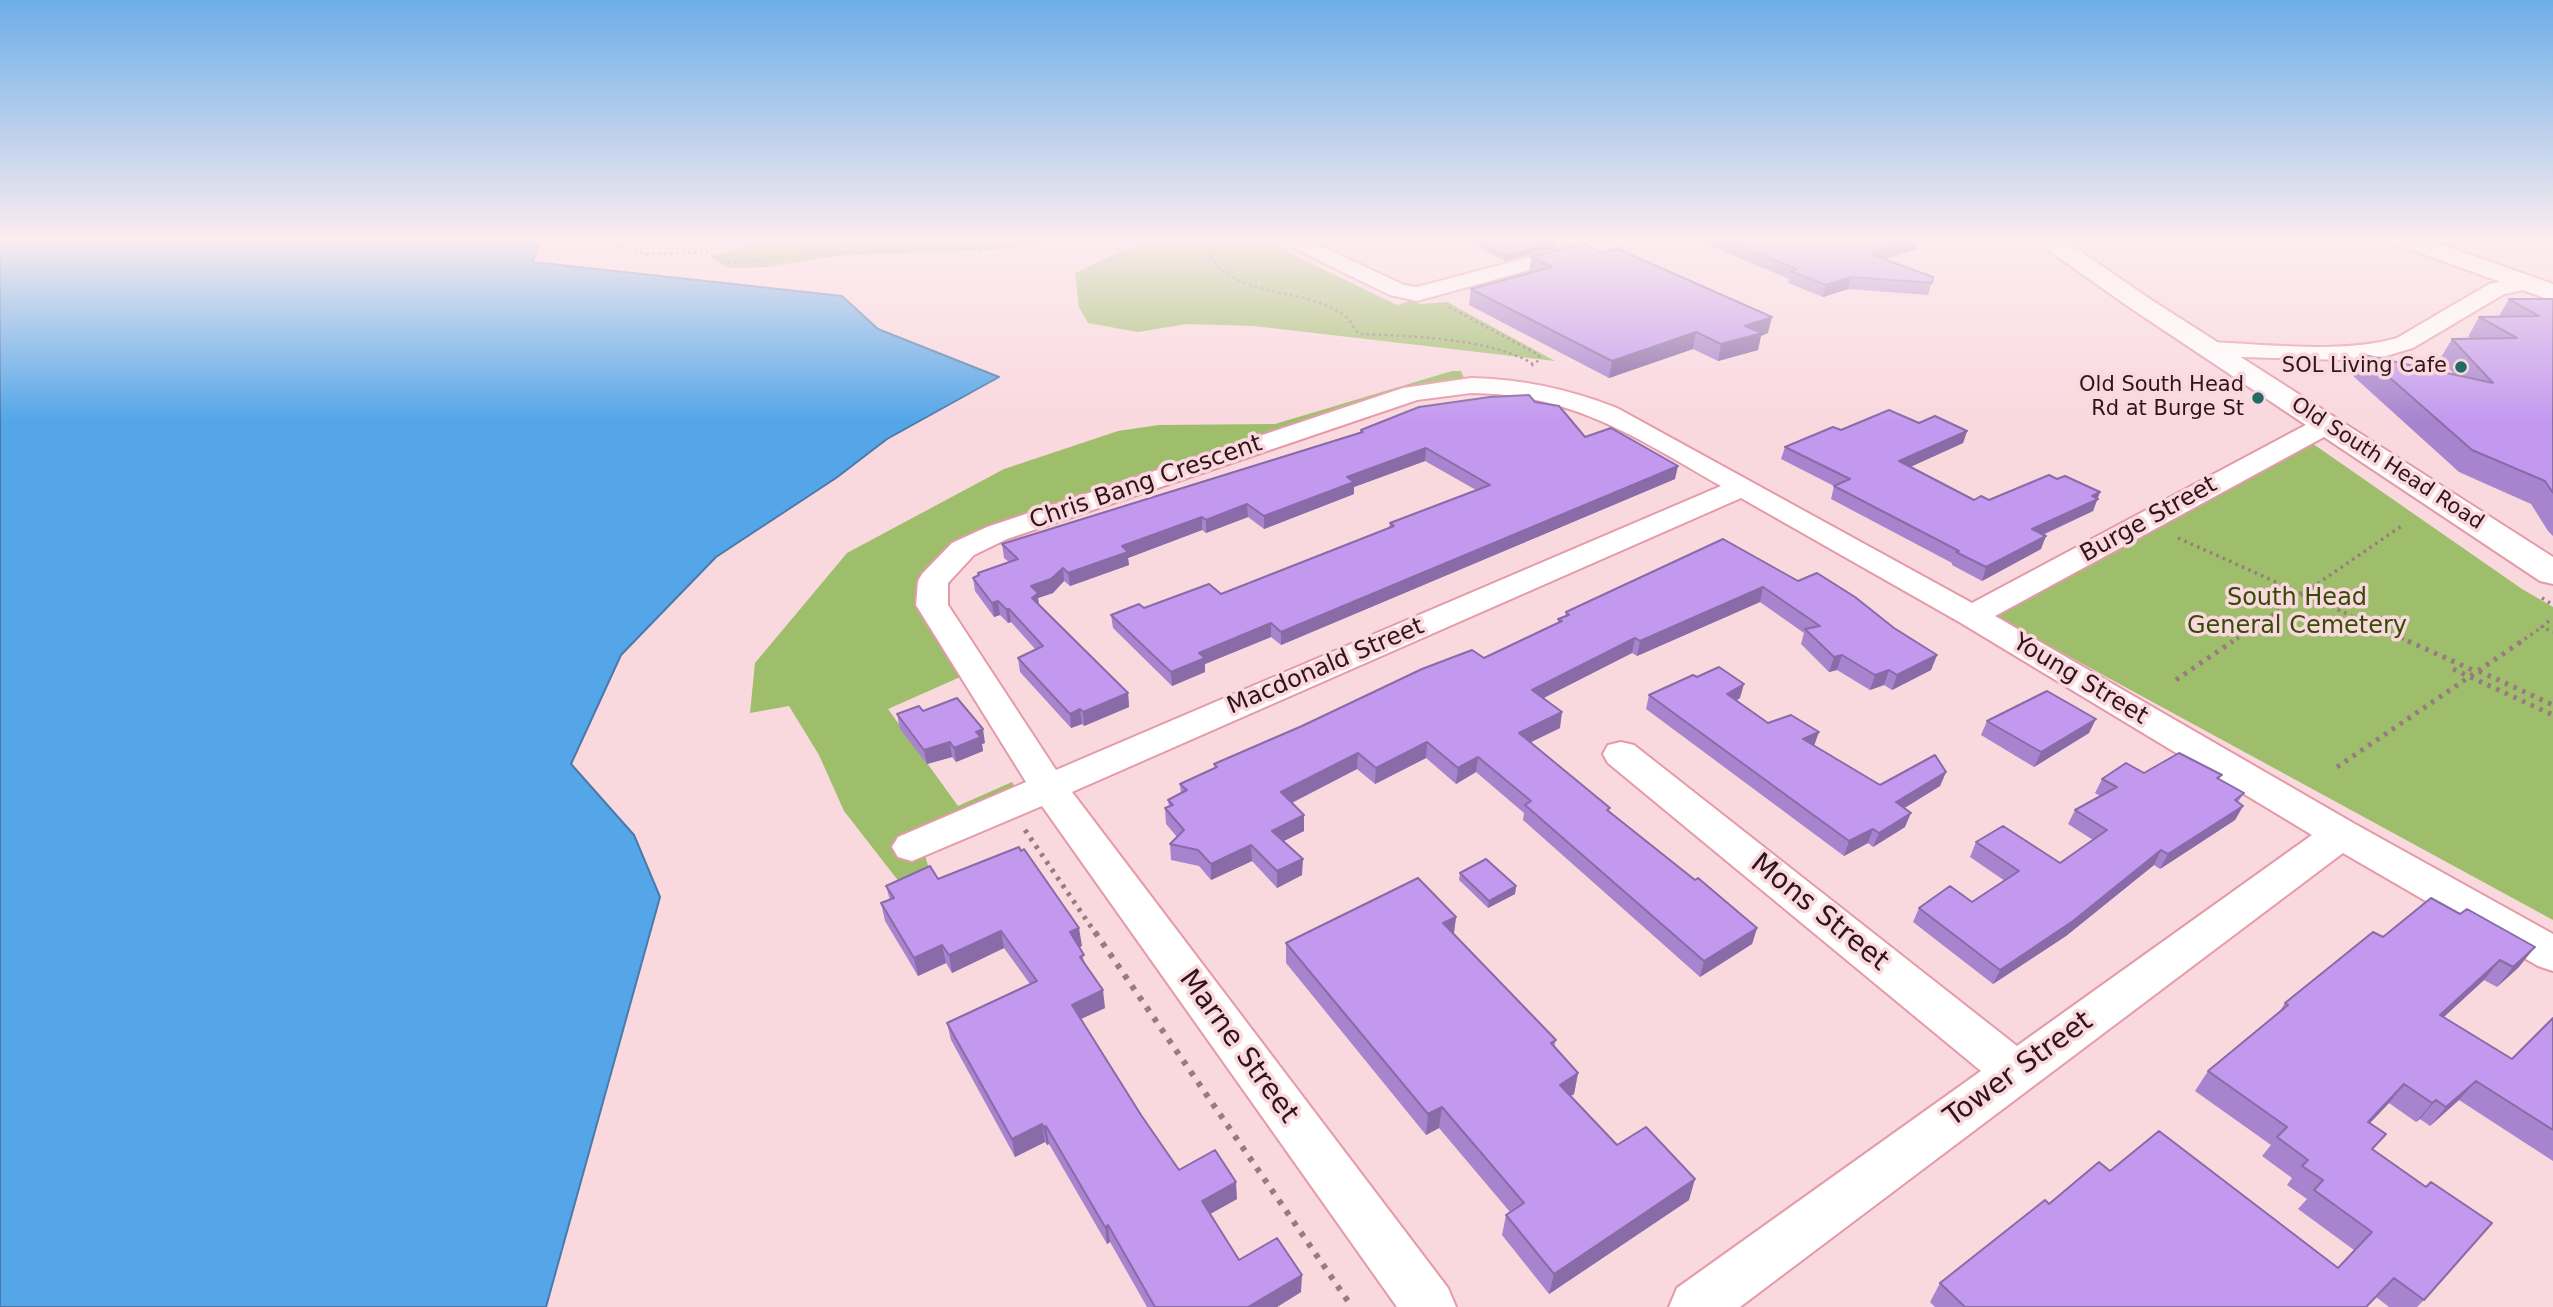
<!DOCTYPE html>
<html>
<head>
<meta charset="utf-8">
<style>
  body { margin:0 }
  canvas { display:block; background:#f9d8de }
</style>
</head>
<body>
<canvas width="2553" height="1307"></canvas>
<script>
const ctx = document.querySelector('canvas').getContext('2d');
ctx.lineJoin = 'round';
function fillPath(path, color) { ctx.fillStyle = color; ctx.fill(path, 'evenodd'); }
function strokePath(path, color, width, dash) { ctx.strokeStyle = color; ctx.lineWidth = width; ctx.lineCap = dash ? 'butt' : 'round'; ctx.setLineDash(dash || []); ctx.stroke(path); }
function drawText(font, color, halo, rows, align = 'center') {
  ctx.font = font + ' "DejaVu Sans",sans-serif'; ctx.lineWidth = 7; ctx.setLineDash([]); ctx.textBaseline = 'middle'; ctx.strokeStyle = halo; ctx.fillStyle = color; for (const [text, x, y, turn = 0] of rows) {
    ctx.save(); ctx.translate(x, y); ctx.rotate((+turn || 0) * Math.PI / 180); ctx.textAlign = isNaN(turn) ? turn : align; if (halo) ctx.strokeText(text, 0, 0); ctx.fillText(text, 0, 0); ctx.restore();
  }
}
fillPath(new Path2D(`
  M756 238H1056L1017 248 835 256 766 267 728 268 710 257 749 246Z
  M1155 238H1258L1397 305 1410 301 1420 304 1447 302 1555 361 1254 326 1187 324 1138 332 1088 323 1079 307 1075 273 1119 252 1159 241Z
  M1452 371H1461L1464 378 1438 384 1018 527 962 563 937 608 967 674 888 709 958 806 1012 782 1021 799 922 845 931 876 907 892 844 811 819 755 789 706 750 713 755 663 847 553 1004 469 1118 431 1159 425 1275 424Z
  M2306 439 2522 589 2553 607V920L1991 614Z`), '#9ebe6b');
const water = new Path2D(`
  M0 238H539L541 239 533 262 842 296 878 329 999 377 887 439 836 478 716 557 621 655 571 764 634 835 660 897 546 1307H0Z`);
fillPath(water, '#54a6e9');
strokePath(water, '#4a7aab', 2);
const minor = new Path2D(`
  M1278 238H1304L1404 285 1417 287 1602 238H1634L1631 242 1417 301 1390 295 1281 242Z
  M2524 277 2532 278 2535 283 2532 288 2504 294 2413 348 2386 356 2343 360 2209 356 2201 354 2197 349 2201 344 2209 342C2265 344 2344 354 2397 338L2489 284Z
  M1471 378C1522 379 1569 389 1617 408L1972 603 2317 419 2326 417 2335 419 2339 425 2335 431 1995 616 2355 824 2553 934V971L2538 966 2343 853 1740 1307H1669L1677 1288 1981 1071 1608 763 1603 754 1608 745 1621 742 1634 745 2017 1046 2312 835 1961 623 1741 498 1072 792 1448 1288 1456 1307H1397L1042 806 912 861 898 857 892 847 898 837 1026 782 916 605 918 581 922 574 952 543 987 527 1403 388ZM1471 393C1573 394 1635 437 1721 486L1056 770 948 605V583L974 555 1007 539 1417 400Z`);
const primary = new Path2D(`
  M2035 238H2061L2150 299 2553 557V584L2540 581 2132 309 2038 243Z
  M2389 238H2423L2553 284V301L2393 243Z`);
strokePath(minor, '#e699a9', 4);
strokePath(primary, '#e699a9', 4);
strokePath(new Path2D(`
  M588 238 648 254 707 252 730 263 821 254 925 249 985 250 1045 238
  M1219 238 1208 250C1223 292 1286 289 1323 304 1331 307 1345 314 1350 321 1354 327 1354 330 1360 334 1410 336 1490 338 1533 364
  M1449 307 1539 355V360L1531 366`), '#997a80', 2.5, [2.5, 3.5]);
strokePath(new Path2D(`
  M2178 538 2412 643
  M2542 598 2553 605
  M2549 621 2542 627 2553 632
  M2231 643 2403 525
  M2519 643 2542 627`), '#997a80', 3.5, [2.5, 4.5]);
strokePath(new Path2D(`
  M2408 641 2477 672
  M2453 669 2553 715
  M2479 671 2553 705
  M2176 680 2233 641
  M2337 767 2522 641
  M1025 830 1096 934`), '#997a80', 5, [3.5, 6]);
strokePath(new Path2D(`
  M1095 932 1352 1307`), '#997a80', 6, [5, 8]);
fillPath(minor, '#fff');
fillPath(primary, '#fff');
fillPath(new Path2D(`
  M1460 238H1548L1557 247 1505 261Z
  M1702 238H1919L1916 249 1886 259 1933 277 1928 295 1848 289 1823 297 1788 283 1789 279 1701 242Z
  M1531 257 1768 333 1761 336 1758 350 1718 361 1693 349 1609 378 1469 305 1471 289 1529 273Z
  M2509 299H2553V536L2548 531 2531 504 2459 472 2353 376 2364 355 2454 374 2440 359 2452 339 2471 338 2468 337 2479 317 2499 316Z
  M1535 402 1585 437 1675 479 1281 645 1271 637 1205 664V672L1172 686 1113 628 1111 615 1221 594 1389 528 1390 523 1476 490 1425 461 1354 487V494L1264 529 1248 517 1206 533 1202 530 1128 558 1129 565 1070 586 1064 581 1053 593 1038 598 1039 605 1128 693 1129 707 1084 726 1082 724 1071 728 1020 672 1018 658 1036 650 1011 622 1008 623 1000 615 994 617 975 591 973 578 978 576V573L1009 562 1004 558 1002 544 1360 432 1361 430Z
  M1919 423 1967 431 1963 443 1910 467 1974 500H1989L2057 479 2100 492 2093 511 2043 535 2041 549 1982 581 1952 565V563L1831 499 1834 486 1781 459 1785 447 1841 430Z
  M1798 581 1894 628 1937 655 1931 670 1892 690 1884 685 1870 690 1837 670 1829 672 1801 644 1804 633 1760 602 1637 656 1632 653 1543 698 1560 728 1530 742 1609 811 1695 880 1757 928 1752 944 1700 977 1523 820 1524 813 1476 772 1456 784 1426 758 1375 784 1357 769 1292 803 1304 831 1283 841 1302 875 1277 888 1252 861 1211 880 1199 866 1171 860 1170 844 1177 837 1166 824 1165 808 1169 807 1168 800 1181 794 1180 784 1215 768 1214 764 1484 658 1558 623V619L1565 616 1566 612Z
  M1697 677 1740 698 1736 701 1768 723 1814 746 1880 785 1946 772 1940 786 1904 808 1905 827 1873 847 1868 843 1844 856 1646 709 1649 695Z
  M923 711 985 743 982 744 983 751 956 762 952 757 927 764 900 729 897 714Z
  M1987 721 2089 733 2034 767 1981 735Z
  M2144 773 2222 775 2219 779 2244 793 2238 802 2243 806 2235 820 2160 869 2154 865 2066 936 1993 984 1913 922 1919 908 1972 902 2005 881 1970 857 1976 842 2060 863 2093 840 2068 824 2075 810 2100 796 2095 793 2102 779Z
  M1460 873 1516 886 1515 894 1488 908 1459 880Z
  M938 879 1082 946 1079 947 1085 963 1105 1008 1081 1019 1141 1115 1179 1170 1237 1199 1210 1214 1239 1260 1301 1292 1277 1307H1147L1110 1242 1107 1244 1049 1144 1047 1145 1045 1142 1015 1157 951 1040 947 1023 1030 984 1004 948 952 973 946 963 918 976 885 921 881 903 890 900 886 886Z
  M2431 898 2519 967 2497 987 2484 980 2444 1017 2512 1059 2553 1018V1161L2459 1100 2430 1126 2420 1119 2416 1122 2389 1103 2370 1123 2373 1150 2424 1300 2417 1307H2389L2376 1297 2367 1307H1935L1930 1302 1940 1283 2049 1204 2110 1171 2338 1268 2354 1250 2298 1209 2307 1199 2287 1185 2292 1178 2262 1156 2271 1145 2195 1091 2208 1071 2278 1014 2285 1003 2383 937Z
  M1456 917 1454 934 1556 1040 1554 1047 1578 1073 1574 1094 1570 1096 1617 1145 1689 1200 1549 1294 1502 1235 1506 1215 1510 1212 1439 1128 1426 1135 1286 963V943Z`), '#a884ce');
fillPath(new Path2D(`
  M1920 238 1916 249 1867 265 1870 254Z
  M1557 242V247L1505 261 1506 256Z
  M1851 277 1848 289 1823 297 1826 285Z
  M1772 317 1768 333 1761 336 1758 350 1718 361 1721 344 1745 326Z
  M1696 332 1693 349 1609 378 1612 361Z
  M1967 431 1963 443 1895 474 1899 461Z
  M1426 448 1425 461 1354 487V494L1264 529V516L1347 477Z
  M1678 466 1675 479 1281 645V632Z
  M2100 492 2093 511 2026 542 2032 529Z
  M1247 504 1248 517 1206 533V520Z
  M1202 517V530L1128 558 1129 565 1070 586 1068 573 1122 546Z
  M2046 536 2041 549 1982 581 1986 567Z
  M1063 568 1064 581 1053 593 1038 598 1039 606 1034 612 1031 586Z
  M1763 587 1760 602 1637 656 1640 641Z
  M998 601 1000 615 994 617 992 603Z
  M1006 609H1009L1011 622 1008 623Z
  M1271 623V637L1205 664V672L1172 686 1171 672 1199 653Z
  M1635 638 1632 653 1530 705 1532 690Z
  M1842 655 1837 670 1829 672 1834 657Z
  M1937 655 1931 670 1892 690 1897 675Z
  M1889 670 1884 685 1870 690 1875 675Z
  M1744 684 1740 698 1723 708 1727 694Z
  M1128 693 1129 707 1084 726 1083 712Z
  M1080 709 1082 724 1071 728 1070 714Z
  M1562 712 1560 728 1517 749 1519 733Z
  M2096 719 2089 733 2034 767 2041 752Z
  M983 729 985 743 982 744 983 751 956 762 954 748 976 732Z
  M1819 732 1814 746 1803 739Z
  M950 742 952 757 927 764 924 750Z
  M1427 742 1426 758 1375 784 1376 768Z
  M1358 753 1357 769 1281 808V792Z
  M1478 757 1476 772 1456 784 1458 768Z
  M1946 772 1940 786 1890 817 1896 802Z
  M2243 806 2235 820 2160 869 2168 854Z
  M1911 813 1905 827 1873 847 1879 833Z
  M1304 815V831L1272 847V831Z
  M1873 829 1868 843 1844 856 1849 841Z
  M1251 845 1252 861 1211 880V864Z
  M2161 850 2154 865 2066 936 1993 984 2000 970Z
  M1303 859 1302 875 1277 888V871Z
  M1516 886 1515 894 1488 908 1489 901Z
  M1456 917 1453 938 1443 923Z
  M1079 928 1082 946 1073 950 1070 932Z
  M1757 928 1752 944 1700 977 1704 961Z
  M1001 931 1004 948 952 973 949 955Z
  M942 945 946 963 918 976 914 958Z
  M2535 947 2519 967 2497 987 2513 967Z
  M2500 960 2484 980 2425 1034 2440 1015Z
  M1103 990 1105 1008 1074 1022 1072 1005Z
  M1578 1073 1574 1094 1555 1106 1560 1085Z
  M2476 1081 2459 1100 2430 1126 2446 1107Z
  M2404 1084 2389 1103 2352 1142 2368 1122Z
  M2436 1100 2420 1119 2416 1122 2432 1103Z
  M1442 1107 1439 1128 1426 1135 1428 1114Z
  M1042 1124 1045 1142 1015 1157 1012 1139Z
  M1046 1126 1049 1144 1047 1145 1043 1127Z
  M1695 1179 1689 1200 1549 1294 1554 1274Z
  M1236 1182 1237 1199 1203 1218 1202 1201Z
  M1108 1225 1110 1242 1107 1244 1105 1227Z
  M1302 1275 1301 1292 1277 1307H1248Z`), '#886ba7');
const building = new Path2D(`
  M1469 238H1548L1557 242 1506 256Z
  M1720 238H1919L1870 254 1933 277 1932 283 1851 277 1826 285 1791 271 1797 269Z
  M1583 243 1603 253 1618 249 1772 317 1745 326 1762 333 1721 344 1696 332 1612 361 1471 289 1552 267 1531 257Z
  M2509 299H2553V493L2545 481 2472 450 2364 355 2493 383 2452 339 2517 338 2479 317 2539 316Z
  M1529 395 1535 402 1559 406 1585 437 1611 428 1678 466 1281 632 1271 623 1199 653 1205 658 1171 672 1111 615 1139 604 1144 608 1209 584 1221 594 1394 526 1390 523 1490 485 1426 448 1347 477 1354 482 1264 516 1247 504 1206 520 1202 517 1122 546 1128 552 1068 573 1063 568 1051 579 1031 586 1038 593 1032 598 1128 693 1083 712 1080 709 1070 714 1018 658 1043 646 1009 609H1006L998 601 992 603 973 578 979 575 978 573 1018 559 1002 544 1363 432 1361 430 1419 407 1490 397Z
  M1889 410 1919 423 1935 416 1967 431 1899 461 1974 500 1981 496 1989 500 2049 475 2057 479 2065 476 2100 492 2092 496 2098 499 2032 529 2046 536 1986 567 1956 552 1959 551 1834 486 1850 479 1785 447 1833 427 1841 430Z
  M1723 539 1798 581 1817 573 1855 597 1894 628 1937 655 1897 675 1889 670 1875 675 1842 655 1834 657 1805 629 1820 626 1763 587 1640 641 1635 638 1532 690 1562 712 1519 733 1610 808 1607 810 1695 880 1698 878 1757 928 1704 961 1525 805 1531 801 1478 757 1458 768 1427 742 1376 768 1358 753 1281 792 1304 815 1272 831 1303 859 1277 871 1251 845 1211 864 1198 850 1170 844 1184 830 1165 808 1173 805 1168 800 1187 790 1180 784 1217 767 1214 764 1302 726 1422 669 1472 650 1484 658 1562 621 1558 619 1569 615 1566 612Z
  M1719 667 1744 684 1727 694 1768 723 1791 715 1819 732 1803 739 1880 785 1935 755 1946 772 1896 802 1911 813 1879 833 1873 829 1849 841 1649 695 1693 675 1697 677Z
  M2047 691 2096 719 2041 752 1987 721Z
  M957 698 983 729 976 732 981 737 954 748 950 742 924 750 897 714 919 706 923 711Z
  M2179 753 2222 775 2217 778 2244 793 2235 800 2243 806 2168 854 2161 850 2073 921 2000 970 1919 908 1950 886 1972 902 2019 871 1976 842 2003 826 2060 863 2107 830 2075 810 2117 787 2102 779 2126 763 2144 773Z
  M1019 847 1021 851 1024 849 1079 928 1070 932 1084 955 1080 957 1103 990 1072 1005 1141 1115 1179 1170 1215 1150 1236 1182 1202 1201 1239 1260 1277 1238 1302 1275 1248 1307H1155L1108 1225 1105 1227 1046 1126 1043 1127 1042 1124 1012 1139 947 1023 1037 981 1001 931 949 955 942 945 914 958 881 903 894 898 886 886 930 866 938 879Z
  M1486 859 1516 886 1489 901 1460 873Z
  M1418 878 1456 917 1443 923 1556 1040 1551 1043 1578 1073 1560 1085 1617 1145 1646 1127 1695 1179 1554 1274 1506 1215 1524 1203 1442 1107 1428 1114 1286 943Z
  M2431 898 2460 914 2467 909 2535 947 2513 967 2500 960 2440 1015 2512 1059 2553 1018V1130L2476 1081 2446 1107 2436 1100 2432 1103 2404 1084 2368 1122 2386 1134 2372 1149 2426 1187 2431 1182 2492 1223 2424 1300 2394 1278 2366 1307H1965L1940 1283 2045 1200 2049 1204 2099 1162 2110 1171 2159 1131 2338 1268 2372 1232 2314 1190 2323 1180 2302 1166 2308 1160 2277 1137 2287 1127 2208 1071 2288 1005 2285 1003 2373 932 2383 937Z`);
fillPath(building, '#c399ef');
strokePath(building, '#886ba7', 2);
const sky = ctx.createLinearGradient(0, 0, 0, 421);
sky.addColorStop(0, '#6daee8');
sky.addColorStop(0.57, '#fcedf0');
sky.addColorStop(1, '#fcedf000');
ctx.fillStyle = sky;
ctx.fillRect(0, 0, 2553, 421);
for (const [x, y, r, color] of [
  [2461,367,7,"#226b64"],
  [2258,398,7,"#226b64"]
]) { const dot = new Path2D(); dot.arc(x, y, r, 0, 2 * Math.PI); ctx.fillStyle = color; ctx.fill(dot); strokePath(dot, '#f9d8de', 2.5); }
drawText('21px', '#31141b', '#f9d8de', [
  ["SOL Living Cafe",2447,367],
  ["Old South Head",2244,386],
  ["Rd at Burge St",2244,410]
], 'right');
drawText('21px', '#31141b', '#f9d8de', [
  ["Old South Head Road",2387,464,33]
]);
drawText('24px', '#31141b', '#f9d8de', [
  ["Chris Bang Crescent",1146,483,-19],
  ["Burge Street",2149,520,-29],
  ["Macdonald Street",1326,667,-23],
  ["Young Street",2080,680,31]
]);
drawText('24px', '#364b04', '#f9d8de', [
  ["South Head",2297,599],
  ["General Cemetery",2297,627]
]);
drawText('28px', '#31141b', '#f9d8de', [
  ["Mons Street",1819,913,39],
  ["Marne Street",1238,1047,54],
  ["Tower Street",2019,1070,-36]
]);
</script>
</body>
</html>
